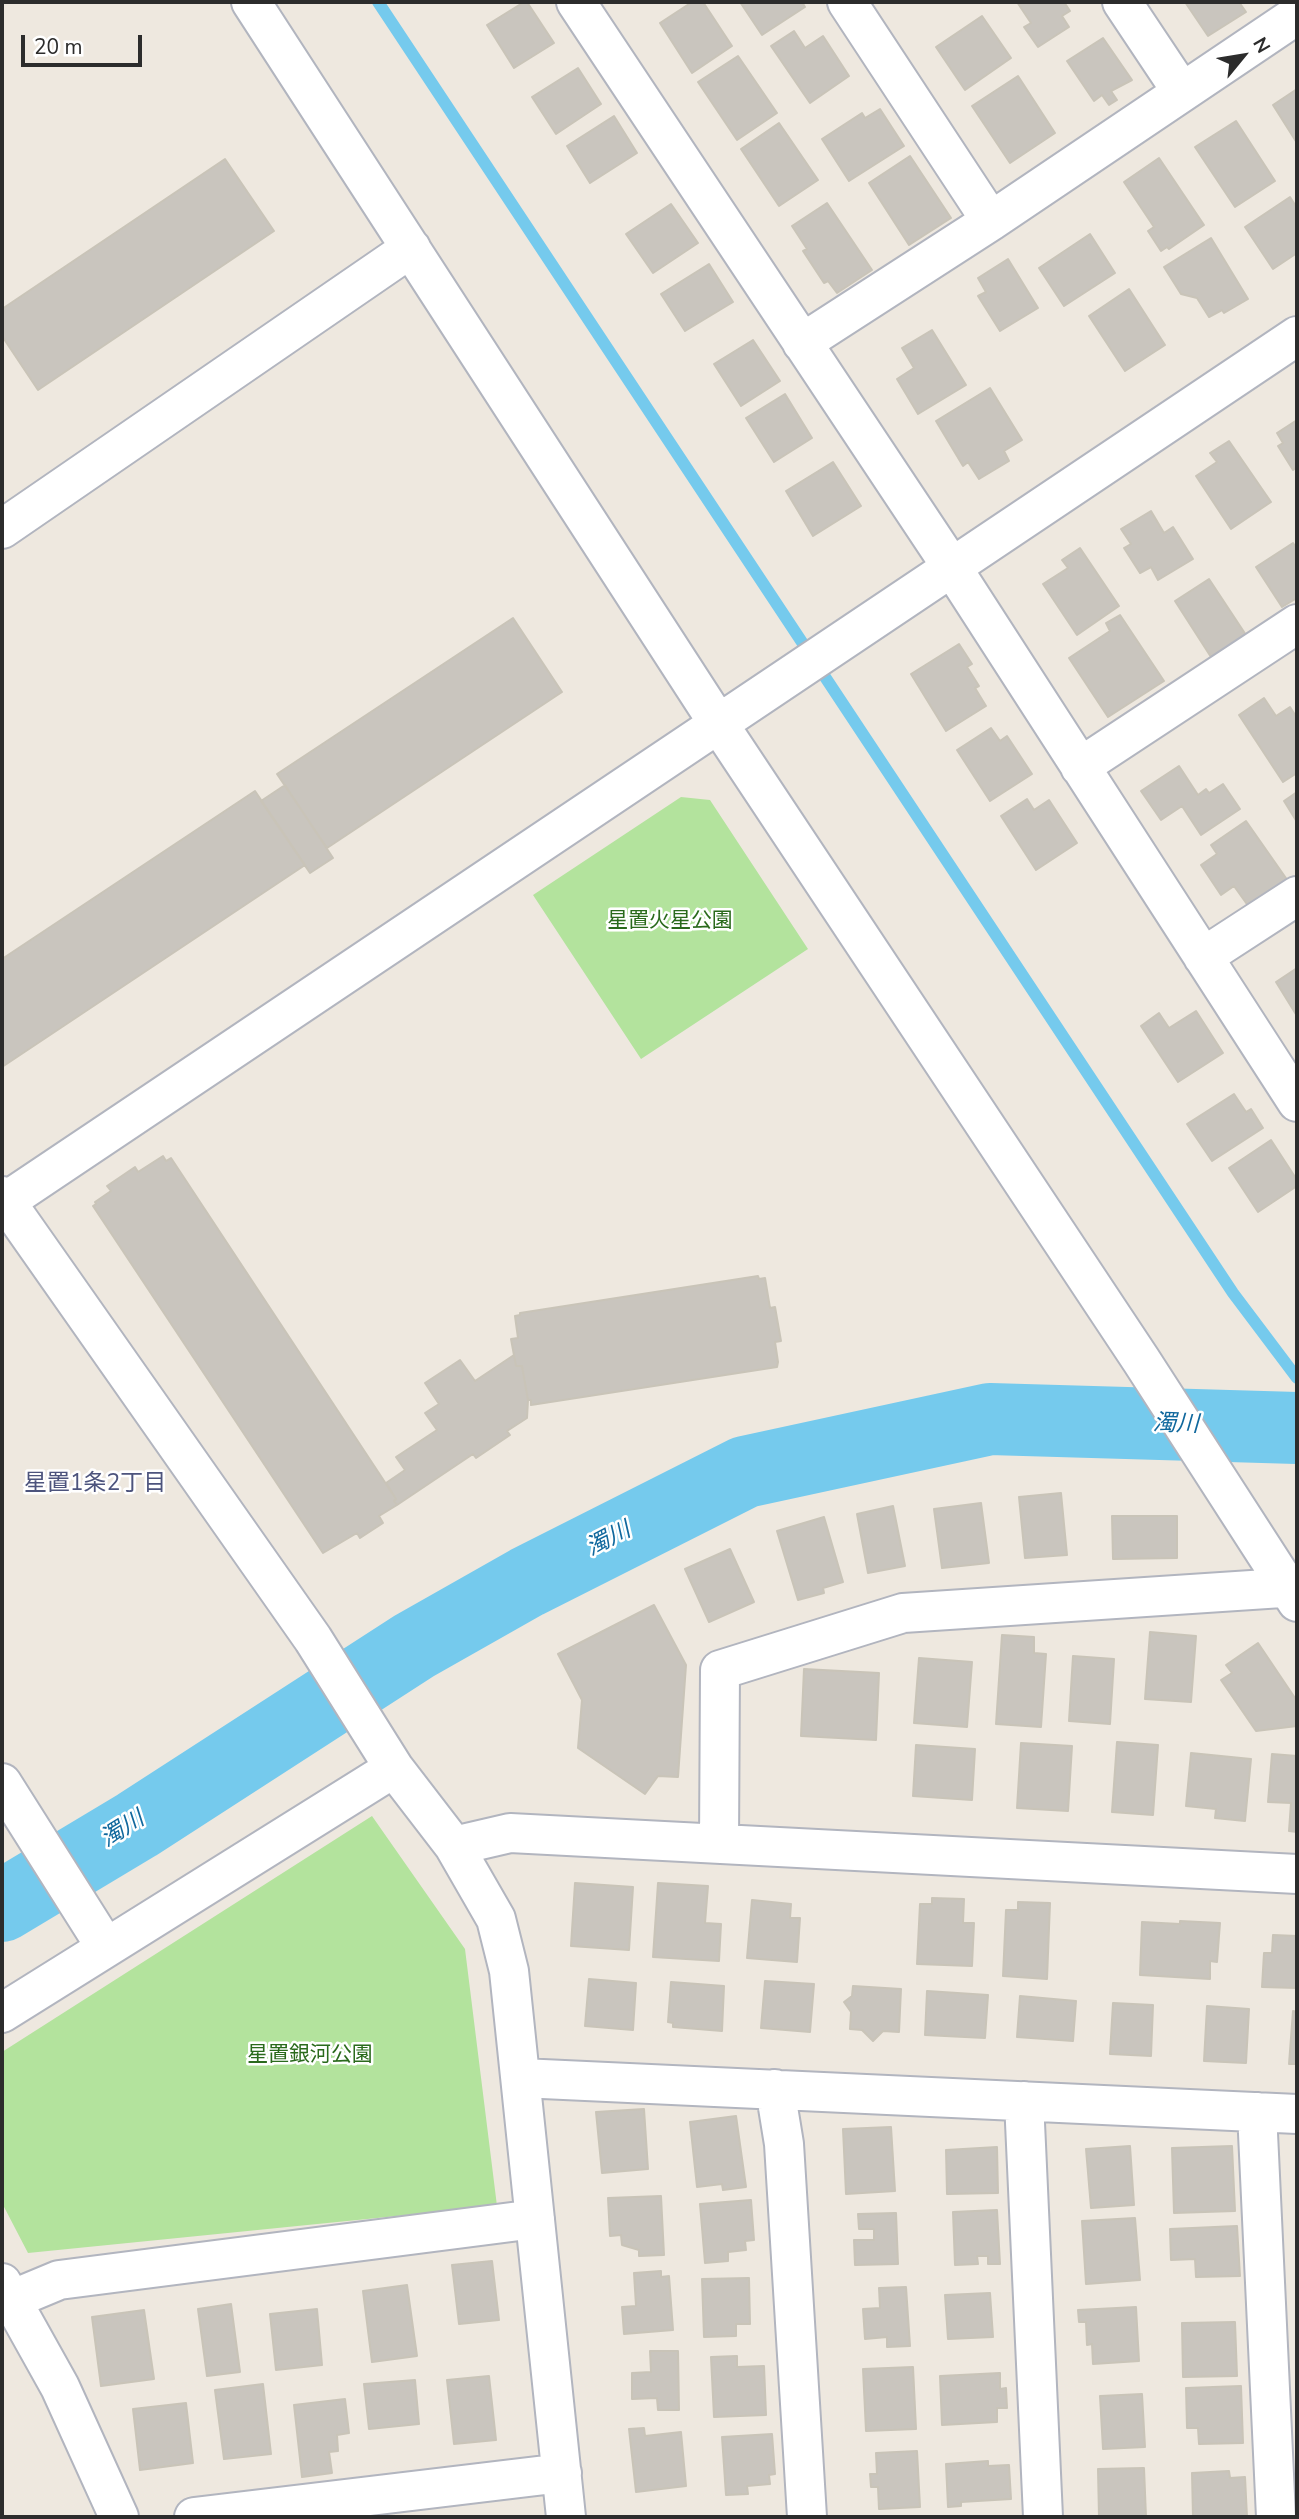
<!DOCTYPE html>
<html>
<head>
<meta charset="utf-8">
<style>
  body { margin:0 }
  #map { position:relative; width:1299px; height:2519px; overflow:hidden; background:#eee8df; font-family:"Nunito Sans",sans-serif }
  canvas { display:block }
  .frame { position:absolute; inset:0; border:4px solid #2c2c2c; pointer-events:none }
  .north { position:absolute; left:1208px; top:21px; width:70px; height:70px; -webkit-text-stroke:5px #fff; paint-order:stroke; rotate:60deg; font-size:19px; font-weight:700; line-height:28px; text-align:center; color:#2c2c2c }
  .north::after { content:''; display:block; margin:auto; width:24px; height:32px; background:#2c2c2c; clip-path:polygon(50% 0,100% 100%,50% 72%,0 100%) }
  .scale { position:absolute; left:21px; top:35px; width:121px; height:32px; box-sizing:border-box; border:4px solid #2c2c2c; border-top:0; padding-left:9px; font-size:21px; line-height:24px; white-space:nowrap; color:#2c2c2c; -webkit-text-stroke:5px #fff; paint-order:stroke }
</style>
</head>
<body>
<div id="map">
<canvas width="1299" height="2519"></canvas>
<div class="frame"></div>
<div class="north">N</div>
<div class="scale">20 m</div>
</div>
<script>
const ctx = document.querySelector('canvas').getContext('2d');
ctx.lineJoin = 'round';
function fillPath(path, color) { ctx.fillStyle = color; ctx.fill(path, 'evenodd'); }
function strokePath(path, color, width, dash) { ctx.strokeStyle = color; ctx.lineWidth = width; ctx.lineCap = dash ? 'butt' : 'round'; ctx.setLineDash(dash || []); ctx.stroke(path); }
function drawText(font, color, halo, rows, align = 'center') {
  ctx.font = font + ' "Nunito Sans","Noto Sans JP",sans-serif'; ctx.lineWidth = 5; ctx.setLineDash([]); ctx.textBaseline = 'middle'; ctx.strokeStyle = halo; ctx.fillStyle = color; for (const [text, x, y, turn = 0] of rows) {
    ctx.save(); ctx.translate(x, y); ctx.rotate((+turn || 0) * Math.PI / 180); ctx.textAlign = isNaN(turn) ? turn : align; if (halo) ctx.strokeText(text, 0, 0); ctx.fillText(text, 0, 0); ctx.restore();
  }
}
fillPath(new Path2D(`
  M681 797 710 800 808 949 641 1059 533 895Z
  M372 1816 465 1949 497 2206 28 2253 2 2203V2052Z`), '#b3e39d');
strokePath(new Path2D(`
  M378 2 1233 1293 1297 1378`), '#75caed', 12);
strokePath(new Path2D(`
  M2 1906 137 1825 414 1646 527 1582 745 1472 990 1419 1297 1428`), '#75caed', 72);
const building = new Path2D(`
  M524 2H527L554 43 514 68 487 25Z
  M692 2H703L732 46 692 73 660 23Z
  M740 2H802L805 7 762 35Z
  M1017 2H1064L1070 11 1062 16 1069 27 1038 47 1024 27 1031 23Z
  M1185 2H1239L1246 12 1208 36Z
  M982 16 1011 58 965 90 936 47Z
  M794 31 805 48 823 36 849 76 810 103 771 46Z
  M1103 38 1132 80 1111 91 1117 100 1109 105 1102 95 1094 101 1067 61Z
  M738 56 777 113 737 140 698 82Z
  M578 68 601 104 556 134 532 97Z
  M1018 76 1055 133 1010 163 972 106Z
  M1297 89V143L1273 105Z
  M880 109 904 146 849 181 822 139 862 113 865 118Z
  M614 116 637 153 590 183 567 146Z
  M1236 121 1275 181 1235 207 1195 147Z
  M779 123 818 180 779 206 741 149Z
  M910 156 951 218 909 245 869 183Z
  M1159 158 1204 225 1169 249 1167 247 1161 251 1148 231 1154 227 1124 182Z
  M225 159 274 231 38 390 2 336V309Z
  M1290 197 1297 208V253L1273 269 1245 227Z
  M827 203 872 270 837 293 828 281 824 283 803 251 807 249 792 226Z
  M671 204 698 243 653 273 626 234Z
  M1090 234 1115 273 1064 306 1039 268Z
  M1211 238 1248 299 1224 313 1222 310 1209 317 1197 298 1181 294 1164 267Z
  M1008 259 1038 308 1000 331 978 296 986 292 978 278Z
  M709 264 733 302 685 331 661 294Z
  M1129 289 1165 345 1125 371 1089 316Z
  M932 330 966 385 918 414 897 379 914 368 902 348Z
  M753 340 780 381 741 406 714 364Z
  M990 388 1022 440 1004 451 1009 461 979 479 968 462 963 466 936 421Z
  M785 394 812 438 774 462 746 418Z
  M1297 420V467L1293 470 1278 446 1283 443 1277 433Z
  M1229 441 1271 502 1231 529 1196 476 1217 462 1210 453Z
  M833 462 861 506 813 536 786 491Z
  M1151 511 1164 533 1173 527 1193 559 1158 580 1151 567 1140 573 1124 548 1131 544 1121 529Z
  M1293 543 1297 549V598L1282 607 1256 567Z
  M1080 548 1119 606 1077 635 1043 584 1068 568 1062 560Z
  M1209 579 1246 635 1211 657 1175 601Z
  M1120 615 1164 681 1108 717 1069 658 1110 631 1106 623Z
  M513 618 562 692 327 848 277 774Z
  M959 644 972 664 967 667 979 686 975 688 986 706 946 731 911 674Z
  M1264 698 1276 716 1290 707 1297 718V773L1283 782 1239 715Z
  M991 728 1000 741 1007 736 1032 774 990 801 957 750Z
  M1179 766 1198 795 1206 789 1209 793 1223 784 1240 809 1201 835 1182 806 1161 820 1141 791Z
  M285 785 333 858 310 873 261 801Z
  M255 791 305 865 2 1067V959Z
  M1297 792V822L1284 801Z
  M1027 799 1034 810 1049 800 1077 843 1036 870 1001 816Z
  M1246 821 1288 881 1249 907 1234 886 1221 895 1201 865 1217 854 1211 845Z
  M1297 968V1016L1276 982Z
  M1196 1011 1223 1053 1178 1082 1141 1026 1159 1013 1169 1028Z
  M1234 1094 1246 1112 1251 1109 1263 1128 1212 1161 1187 1124Z
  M1271 1140 1297 1180V1186L1258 1212 1229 1168Z
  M163 1156 166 1161 171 1158 396 1499 394 1501 397 1505 379 1516 383 1523 360 1538 357 1533 323 1553 93 1206 96 1204 95 1202 111 1191 107 1186 135 1167 138 1172Z
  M758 1276 759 1279 765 1278 770 1308 775 1307 781 1341 775 1342 778 1362 777 1367 531 1405V1400H528L522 1366H516L511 1339 518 1338 515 1316 520 1315V1313Z
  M514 1355 516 1366H522L528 1400 527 1418 507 1431 510 1435 476 1458 473 1454 397 1505 394 1501 396 1499 386 1483 405 1470 396 1457 437 1430 425 1413 439 1404 425 1383 460 1360 475 1381Z
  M1061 1493 1067 1555 1025 1558 1019 1497Z
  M981 1503 989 1563 942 1568 934 1509Z
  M893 1506 905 1566 868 1573 857 1514Z
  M1112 1516H1177V1558L1113 1559Z
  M824 1517 843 1582 823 1588 824 1593 798 1600 777 1531Z
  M730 1549 754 1602 709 1622 685 1569Z
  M654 1605 686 1665 678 1777 658 1776 645 1794 578 1748 582 1700 558 1654Z
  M1150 1632 1196 1636 1191 1702 1145 1699Z
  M1002 1635 1034 1637V1653L1046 1654 1041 1727 996 1724Z
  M1258 1643 1297 1701V1726L1256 1731 1221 1680 1232 1673 1226 1665Z
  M1073 1656 1114 1659 1110 1724 1069 1721Z
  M919 1658 972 1662 967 1727 914 1723Z
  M804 1669 879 1673 876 1740 801 1736Z
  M1117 1742 1158 1745 1153 1815 1112 1812Z
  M1021 1743 1072 1746 1068 1811 1017 1808Z
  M916 1745 975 1749 972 1800 913 1796Z
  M1191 1753 1251 1759 1245 1821 1215 1818 1216 1809 1186 1806Z
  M1272 1754 1297 1756V1832L1289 1831 1291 1803 1268 1802Z
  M575 1883 633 1887 629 1950 571 1946Z
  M658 1883 708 1886 705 1923 721 1924 719 1961 653 1957Z
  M932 1898 964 1899 963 1923H974L972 1966 917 1964 920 1904H932Z
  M752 1900 791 1904 790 1918H800L797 1962 747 1958Z
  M1018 1902 1050 1903 1047 1979 1003 1976 1006 1910H1018Z
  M1180 1921 1220 1923 1217 1962 1210 1961V1979L1140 1975 1142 1922 1180 1924Z
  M1273 1935 1297 1936V1988L1262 1987 1264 1953H1272Z
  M589 1979 636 1983 633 2030 585 2026Z
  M765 1981 814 1984 810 2032 761 2028Z
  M671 1982 724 1986 722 2031 673 2027V2023L668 2022Z
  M853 1986 901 1989 899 2032 883 2031 873 2041 862 2030 850 2029 851 2012 844 2002 852 1996Z
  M927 1991 988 1995 985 2038 925 2035Z
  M1020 1996 1076 2001 1073 2041 1017 2037Z
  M1113 2003 1153 2005 1151 2056 1110 2054Z
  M1207 2006 1249 2009 1246 2063 1204 2061Z
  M1293 2011 1297 2012V2064H1289Z
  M644 2109 648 2169 602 2173 596 2112Z
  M736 2116 746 2187 723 2190 722 2184 697 2187 690 2122Z
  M891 2127 895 2191 846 2194 843 2129Z
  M1130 2146 1134 2205 1091 2208 1086 2149Z
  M1232 2146 1235 2211 1174 2213 1172 2148Z
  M997 2147 998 2193 947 2194 946 2150Z
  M661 2196 664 2255 639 2256V2250L622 2245 621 2235 610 2236 608 2198Z
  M751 2200 754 2240 745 2241 746 2250 728 2252V2261L705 2263 700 2204Z
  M997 2210 1000 2264H988V2256H977L978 2264 955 2265 953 2212Z
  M896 2213 898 2264 855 2265 854 2240H874V2229H859L858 2214Z
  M1135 2218 1140 2280 1086 2284 1082 2221Z
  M1237 2226 1240 2276 1196 2277 1195 2259 1171 2260 1170 2229Z
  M492 2261 499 2320 459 2324 452 2265Z
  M661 2271V2277L669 2276 673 2330 624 2334 622 2307 636 2306 634 2273Z
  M749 2278 750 2324H736V2336L704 2337 702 2279Z
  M407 2285 417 2356 372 2362 363 2291Z
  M906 2287 910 2346 887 2347V2337L865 2339 863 2309 880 2308 879 2288Z
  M990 2293 993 2337 948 2339 945 2295Z
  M231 2304 240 2372 207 2376 198 2309Z
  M1136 2307 1139 2361 1093 2364 1092 2344 1087 2345 1086 2322H1079L1078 2310Z
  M317 2309 322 2365 276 2370 270 2314Z
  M144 2310 154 2379 101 2386 92 2317Z
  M1235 2322 1237 2376 1183 2377 1182 2323Z
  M650 2351H678L679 2410H658L657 2398 632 2399V2373L651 2372Z
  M737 2356V2367L764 2366 766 2415 714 2417 711 2357Z
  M913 2367 916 2429 866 2431 863 2369Z
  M1000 2373V2389L1006 2388 1007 2408H997V2422L942 2425 940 2376Z
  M489 2376 496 2440 454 2444 447 2380Z
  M415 2380 419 2424 369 2429 364 2384Z
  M263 2384 271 2454 224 2459 215 2390Z
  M1241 2386 1243 2443 1199 2444 1198 2428H1187L1186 2388Z
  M1142 2394 1145 2447 1103 2449 1100 2396Z
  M345 2399 349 2433 337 2435 338 2451 329 2452 332 2473 302 2477 294 2405Z
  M186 2403 193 2463 140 2470 133 2409Z
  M644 2428 645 2436 681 2432 686 2486 636 2492 629 2429Z
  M772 2434 775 2474 769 2475 770 2484 747 2486 748 2494 726 2495 722 2437Z
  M917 2451 920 2507 879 2509 878 2487H871L870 2474H877L876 2453Z
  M988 2461V2466L1009 2465 1011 2499 961 2502V2506L948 2507 946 2464Z
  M1144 2468 1146 2517H1099L1098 2469Z
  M1229 2471 1230 2478 1245 2477 1247 2517H1193L1192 2473Z`);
fillPath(building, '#c9c5be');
strokePath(building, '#c9c4b8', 2);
const minor = new Path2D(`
  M251 2 718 723 1141 1360 1297 1602
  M576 2 951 566 1297 1102
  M847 2 991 221
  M1122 2 1182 92
  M802 343 991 221 1297 15
  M2 529 411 248
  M1080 767 1297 624
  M1203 957 1297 896
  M2 1196 313 1639 394 1768 454 1846 496 1919 509 1971 566 2517
  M2 1204 1297 336
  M2 1783 105 1946
  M719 1844 720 1670 903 1613 1297 1587
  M454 1846 510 1833 1297 1874
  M2 2013 394 1768
  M521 2078 1297 2114
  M775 2089 784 2144 807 2517
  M1024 2101 1043 2517
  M1257 2112 1276 2517
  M2 2283 60 2387 119 2517
  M11 2300 59 2280 535 2219
  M194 2517 562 2473`);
strokePath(minor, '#b2b5bf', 42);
strokePath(minor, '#fff', 38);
drawText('21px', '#2a6a1c', '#fff', [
  ["星置火星公園",670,922],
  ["星置銀河公園",310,2056]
]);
drawText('italic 23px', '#10689d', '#fff', [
  ["濁川",1176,1425,2],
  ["濁川",609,1540,-27],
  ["濁川",123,1830,-32]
]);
drawText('23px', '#4d547d', '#fff', [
  ["星置1条2丁目",95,1484]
]);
</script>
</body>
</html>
